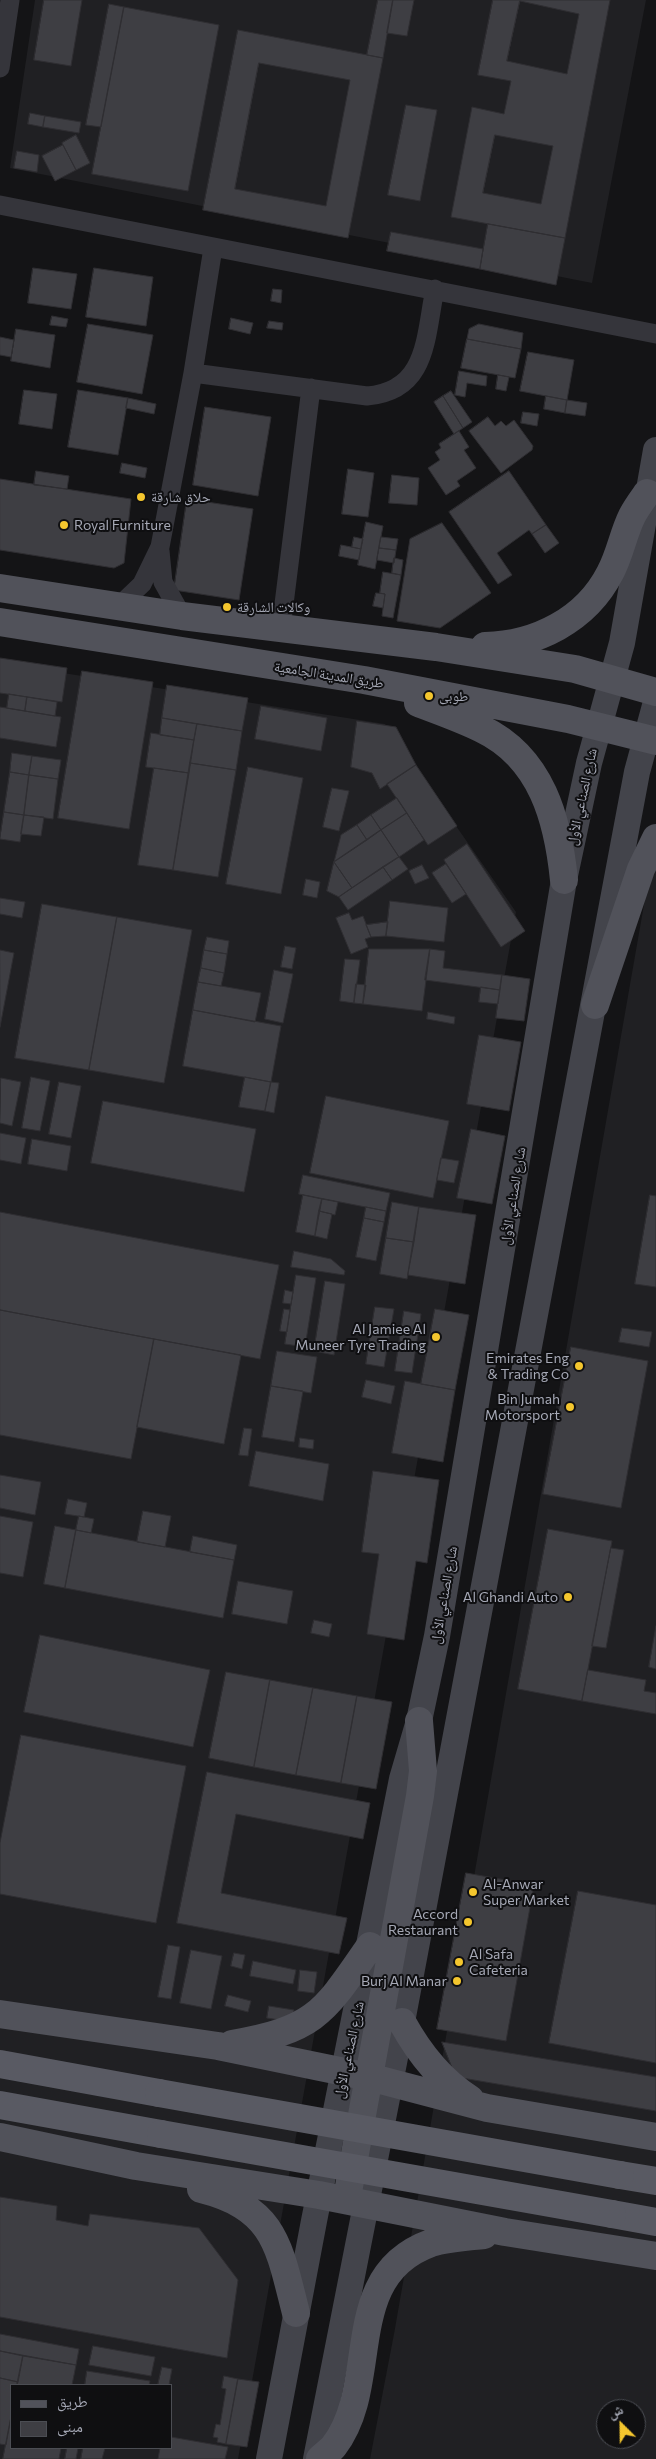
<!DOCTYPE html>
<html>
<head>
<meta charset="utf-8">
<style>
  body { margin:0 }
  #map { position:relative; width:656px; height:2459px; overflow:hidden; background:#141416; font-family:Commissioner,"Noto Naskh Arabic",sans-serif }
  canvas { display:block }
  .legend { position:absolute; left:10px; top:2384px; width:162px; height:65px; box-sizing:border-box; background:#0f0f11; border:1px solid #4b4d53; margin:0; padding:6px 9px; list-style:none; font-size:15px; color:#a6a9b6 }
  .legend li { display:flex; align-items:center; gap:10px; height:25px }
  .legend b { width:25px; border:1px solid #4b4d53 }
  .north { position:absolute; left:596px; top:2399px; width:50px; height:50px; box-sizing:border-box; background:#0f0f11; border:1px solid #4b4d53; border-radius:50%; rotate:337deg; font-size:14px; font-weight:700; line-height:20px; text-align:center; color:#a6a9b6 }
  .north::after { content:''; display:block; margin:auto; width:18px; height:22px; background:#f4c62e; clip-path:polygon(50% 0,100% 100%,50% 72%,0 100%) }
</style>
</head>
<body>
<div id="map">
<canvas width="656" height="2459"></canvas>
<ul class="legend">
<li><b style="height:6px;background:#51525a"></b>طريق</li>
<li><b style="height:14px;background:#3e3e43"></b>مبنى</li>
</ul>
<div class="north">ش</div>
</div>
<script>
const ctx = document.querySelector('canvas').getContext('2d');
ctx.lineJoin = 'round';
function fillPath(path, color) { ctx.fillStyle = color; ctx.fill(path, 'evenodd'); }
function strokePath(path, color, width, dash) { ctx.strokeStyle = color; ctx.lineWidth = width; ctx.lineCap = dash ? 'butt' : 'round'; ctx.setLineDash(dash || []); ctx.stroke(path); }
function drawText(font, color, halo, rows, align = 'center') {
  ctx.font = font + ' Commissioner,"Noto Naskh Arabic",sans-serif'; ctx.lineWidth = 4; ctx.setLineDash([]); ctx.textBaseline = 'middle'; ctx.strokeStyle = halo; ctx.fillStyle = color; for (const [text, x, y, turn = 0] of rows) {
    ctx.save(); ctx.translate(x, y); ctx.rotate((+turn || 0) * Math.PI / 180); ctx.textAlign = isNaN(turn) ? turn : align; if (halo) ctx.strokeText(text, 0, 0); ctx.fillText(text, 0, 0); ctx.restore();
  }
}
fillPath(new Path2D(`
  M35 0H646L592 283 10 168Z
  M0 663 385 724 516 912 238 2459H0ZM11 2385H171V2448H11Z
  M656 836V2459H370L394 2334ZM606 2409H636V2439H606Z`), '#202023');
const building = new Path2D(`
  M44 0H82L71 66 34 60Z
  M378 0H393L383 58 367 55Z
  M393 0H414L407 36 387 33Z
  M493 0H610L565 238 451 217 472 107 504 114 511 81 478 75ZM520 1 579 14 567 74 507 61ZM495 135 553 146 541 204 483 193Z
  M109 4 124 7 101 127 86 125Z
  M124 7 219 25 188 191 92 174Z
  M238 30 383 58 348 238 203 210ZM259 63 350 80 326 206 235 189Z
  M406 105 437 110 420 201 388 195Z
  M30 113 45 116 43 127 28 124Z
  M45 116 81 122 79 133 43 127Z
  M76 135 90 163 76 170 62 143Z
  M63 145 76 170 55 181 42 156Z
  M17 151 39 155 37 172 14 168Z
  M488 224 565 238 556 285 480 269Z
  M391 232 483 249 480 269 387 251Z
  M33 268 77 274 71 309 28 303Z
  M94 268 153 277 146 326 86 317Z
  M273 289 282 290 281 303 271 301Z
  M52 316 68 319 66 327 50 325Z
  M231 318 253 323 250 334 229 329Z
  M269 321 283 323 282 330 267 328Z
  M88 324 153 335 142 394 77 382Z
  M479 324 523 333 521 349 467 339 469 329Z
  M16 329 55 335 50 368 11 361Z
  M0 337 14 340 11 357 0 355Z
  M467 339 521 349 515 378 461 368Z
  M528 352 574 360 567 400 520 391Z
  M459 371 487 376 486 386 467 383 465 397 455 395Z
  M498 375 509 377 506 391 496 389Z
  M24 390 57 394 52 429 19 424Z
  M78 390 128 398 118 455 68 447Z
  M451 391 472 422 463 428 443 396Z
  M443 396 463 428 454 434 434 402Z
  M546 396 567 400 565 413 544 409Z
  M128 398 156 404 154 414 126 408Z
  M567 400 587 403 585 416 565 413Z
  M205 407 271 417 258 496 193 485Z
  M523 412 539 414 537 426 521 423Z
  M488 417 495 426 501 421 506 426 514 420 533 446 532 450 501 473 469 431Z
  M459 431 469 447 464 450 476 468 457 481 460 486 446 495 428 468 440 460 435 452 441 448 439 444Z
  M122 463 147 468 145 478 120 473Z
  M348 469 374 473 368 517 342 514Z
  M36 471 69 476 67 489 34 485Z
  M509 471 546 525 532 534 529 530 497 553 512 575 498 584 449 512Z
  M392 475 419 478 417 505 389 503Z
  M0 479 131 499 124 563 114 568 0 550Z
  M187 499 253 509 239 600 174 590Z
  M366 522 383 526 375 569 358 565Z
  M442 523 491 593 440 628 397 621 410 539Z
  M546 525 559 543 545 553 532 534Z
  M354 537 363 539 361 549 352 547Z
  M381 537 398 539 396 550 379 548Z
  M341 545 361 549 359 560 339 556Z
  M379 548 396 550 394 563 377 560Z
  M394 558 403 560 401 575 392 573Z
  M383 572 401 575 393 618 382 616 385 594 380 593Z
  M376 593 385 594 383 608 373 606Z
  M0 658 67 668 62 702 0 693Z
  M82 671 153 682 129 829 58 818Z
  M167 685 248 698 242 731 162 718Z
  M9 694 27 697 25 711 7 708Z
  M27 697 57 702 55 716 25 711Z
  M261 706 327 718 321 751 255 739Z
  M0 707 61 717 56 747 0 738Z
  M162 718 197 724 194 740 160 735Z
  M357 721 396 727 416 765 380 789 372 773 351 767Z
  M197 724 242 731 236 770 190 763Z
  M151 733 194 740 189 773 146 767Z
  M12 753 32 756 29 775 10 772Z
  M32 756 61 760 58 779 29 775Z
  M190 763 236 770 218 877 173 870Z
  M416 765 457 826 428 845 387 784Z
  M248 767 303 778 281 894 226 884Z
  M154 768 189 773 173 870 138 865Z
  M10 772 29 775 24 815 4 812Z
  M29 775 58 779 53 819 24 815Z
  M332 788 349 791 339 831 323 827Z
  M397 798 407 813 381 830 371 815Z
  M4 812 24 815 20 842 0 839Z
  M407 813 424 840 399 857 381 830Z
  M24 815 44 817 41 836 21 834Z
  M371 815 381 830 367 840 357 825Z
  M357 825 367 840 334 862 341 835Z
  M381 830 399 857 352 888 334 862Z
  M467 844 525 931 501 947 444 860Z
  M399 857 408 869 392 880 383 867Z
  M334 862 352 888 339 897 327 891Z
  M446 864 466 894 452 903 432 873Z
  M422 865 429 878 415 884 409 871Z
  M383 867 392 880 348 910 339 897Z
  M306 879 320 882 317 898 303 895Z
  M0 898 25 902 22 918 0 914Z
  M390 901 448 908 444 942 386 936Z
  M42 904 117 917 89 1070 15 1058Z
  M349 913 352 920 363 916 371 937 365 939 368 947 351 954 336 918Z
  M117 917 192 930 164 1083 89 1070Z
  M388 922 386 936 371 937 366 925Z
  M207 937 229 941 227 954 204 950Z
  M285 946 296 948 292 969 281 967Z
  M369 949H430L422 1011 363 1004Z
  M430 949 445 951 443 968 502 975 500 990 425 980Z
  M0 950 14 953 0 1027Z
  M204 950 227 954 224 973 201 968Z
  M345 959 360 960 354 1003 340 1001Z
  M201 968 224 973 221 986 198 982Z
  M274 970 293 974 283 1023 265 1019Z
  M502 975 530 979 524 1021 496 1018Z
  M198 982 261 993 255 1022 193 1010Z
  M356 984 366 985 363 1004 354 1003Z
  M481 987 500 990 498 1004 479 1002Z
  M193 1010 281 1026 271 1082 183 1066Z
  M428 1012 455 1017 454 1024 427 1019Z
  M479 1035 521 1042 509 1111 467 1104Z
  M31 1077 50 1081 40 1131 22 1128Z
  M245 1077 271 1082 265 1111 239 1107Z
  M1 1078 21 1082 12 1126 0 1123Z
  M59 1082 81 1086 71 1138 49 1134Z
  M271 1082 279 1083 274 1113 265 1111Z
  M326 1096 449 1121 433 1198 310 1173Z
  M103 1101 256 1129 244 1192 91 1163Z
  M471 1129 505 1136 492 1204 457 1198Z
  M0 1133 26 1138 21 1164 0 1160Z
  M32 1139 71 1146 67 1171 28 1164Z
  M441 1158 459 1161 454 1183 437 1180Z
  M303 1175 390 1193 386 1211 299 1194Z
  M303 1195 322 1199 315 1236 296 1232Z
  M650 1195 656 1196V1287L635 1284Z
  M322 1199 338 1202 335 1215 319 1211Z
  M392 1202 419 1207 414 1242 386 1238Z
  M366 1207 386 1211 384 1222 364 1218Z
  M419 1207 476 1215 465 1284 408 1275Z
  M319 1211 332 1214 327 1239 315 1236Z
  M0 1212 279 1265 260 1359 0 1310Z
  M364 1218 384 1222 376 1261 356 1257Z
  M386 1238 414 1242 407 1279 380 1274Z
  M294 1251 331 1259 345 1271 344 1275 291 1267Z
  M296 1275 316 1278 305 1347 285 1344Z
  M325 1281 345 1284 334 1355 314 1351Z
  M285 1290 293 1292 291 1304 283 1303Z
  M375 1307 394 1309 384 1367 366 1364Z
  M284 1309 290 1310 287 1332 280 1331Z
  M435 1309 469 1315 455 1390 421 1384Z
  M0 1310 154 1339 131 1459 0 1435Z
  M404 1311 421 1314 412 1373 395 1371Z
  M622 1328 652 1332 649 1347 619 1342Z
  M154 1339 241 1355 224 1444 137 1427Z
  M571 1347 648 1361 621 1508 543 1494Z
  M277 1351 317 1357 311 1393 271 1386Z
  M366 1380 395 1386 391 1404 362 1397Z
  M405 1381 455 1390 443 1462 392 1453Z
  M271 1386 303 1391 294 1442 262 1437Z
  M244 1428 252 1429 248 1456 239 1455Z
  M300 1438 314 1440 313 1449 299 1447Z
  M256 1451 329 1464 323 1501 249 1486Z
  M373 1471 439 1480 427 1563 416 1561 404 1640 367 1634 379 1554 362 1552Z
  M0 1475 41 1482 35 1515 0 1508Z
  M68 1499 87 1503 84 1517 65 1514Z
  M143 1511 171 1516 165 1547 137 1542Z
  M0 1516 33 1522 23 1577 0 1573Z
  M79 1516 94 1519 91 1533 76 1530Z
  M55 1526 76 1530 65 1588 44 1584Z
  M548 1529 612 1541 582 1701 518 1689Z
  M76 1530 234 1560 223 1618 65 1588Z
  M193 1536 237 1545 234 1560 190 1552Z
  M611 1548 624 1550 606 1648 592 1646Z
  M238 1581 293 1591 287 1624 232 1614Z
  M314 1620 332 1624 329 1637 311 1633Z
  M656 1626V1669L649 1667Z
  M40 1635 210 1670 193 1747 24 1712Z
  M588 1670 646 1680 644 1691 656 1693V1714L582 1701Z
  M226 1672 270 1680 254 1767 209 1758Z
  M270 1680 313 1688 296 1775 254 1767Z
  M313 1688 357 1696 341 1783 296 1775Z
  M357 1696 392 1702 376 1789 341 1783Z
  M21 1735 186 1766 156 1923 0 1894V1843Z
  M207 1772 370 1803 363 1839 236 1814 221 1893 347 1918 339 1954 177 1923Z
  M466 1873 534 1885 506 2041 437 2029Z
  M578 1891 656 1905V2063L549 2043Z
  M168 1945 180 1947 171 1999 158 1997Z
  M191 1950 222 1956 211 2009 180 2003Z
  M234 1953 245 1955 242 1969 231 1966Z
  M253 1961 296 1970 293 1984 250 1976Z
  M300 1970 317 1972 314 1993 298 1991Z
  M228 1995 251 2001 248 2012 225 2006Z
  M269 2006 294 2010 292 2022 267 2018Z
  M442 2042 656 2077V2111L456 2077Z
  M0 2197 57 2206 56 2220 88 2226 90 2214 199 2228 238 2280 227 2358 0 2317Z
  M0 2334 79 2349 76 2365 0 2351Z
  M93 2346 155 2357 151 2376 89 2365Z
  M0 2351 23 2356 18 2382 0 2378Z
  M23 2356 76 2365 72 2385H17Z
  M162 2367 172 2369 169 2385H158Z
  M87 2371 150 2381 149 2385H85Z
  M224 2376 238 2379 226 2444 217 2442 218 2438 213 2437 216 2424 220 2425 226 2389 222 2388Z
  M0 2378 18 2382 17 2385H11V2417L6 2445 0 2444Z
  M238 2379 259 2382 247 2447 226 2444Z
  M11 2417V2448H61L59 2459H3Z
  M171 2437 228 2447 225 2459H158L160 2448H171Z
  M67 2448H78L76 2459H65Z
  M83 2448H105L102 2459H81Z`);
fillPath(building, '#3e3e43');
strokePath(building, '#2f2e32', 1);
strokePath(new Path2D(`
  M0 68 10 0
  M0 205 656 334
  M193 373 367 396C428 391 425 337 435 289
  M160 551 163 582 182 616
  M118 607 142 584 160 547 193 373 213 248
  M281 628 311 388`), '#35353b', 19);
strokePath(new Path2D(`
  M269 2459 314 2221 402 1779 419 1721 437 1636 564 880 589 763 622 643 656 450
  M316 2459 402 2022 637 772 656 702`), '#43444b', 26);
strokePath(new Path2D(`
  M0 588 182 616 436 647 575 669 656 692
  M0 622 364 680 568 719 656 741
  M485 646C536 645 586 620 610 573 620 555 623 534 632 516 636 508 642 500 647 493
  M418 703C439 711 462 719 482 729 542 758 558 820 564 880
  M595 1005 641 869 656 838
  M0 2014 218 2046 369 2077 487 2108 656 2137
  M402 2022C419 2053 440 2080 470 2099
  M232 2044C316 2029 323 2014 370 1946
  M0 2137 136 2166 319 2195 505 2232 656 2256
  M201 2189C276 2208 279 2247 296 2313
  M348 2192 420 1796 423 1771 419 1721
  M320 2459C324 2455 330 2451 334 2446 382 2384 339 2276 431 2243 447 2238 466 2237 484 2235`), '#51525a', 28);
strokePath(new Path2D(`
  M0 2064 159 2093
  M0 2105 161 2134
  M620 2175 656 2181
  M612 2214 656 2222`), '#595a63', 28);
strokePath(new Path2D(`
  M159 2093 620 2175
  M161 2134 612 2214`), '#595a63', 28);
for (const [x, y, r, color] of [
  [141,497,5,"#f4c62e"],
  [64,525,5,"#f4c62e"],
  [227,607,5,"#f4c62e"],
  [429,696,5,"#f4c62e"],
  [436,1337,5,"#f4c62e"],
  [579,1366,5,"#f4c62e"],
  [570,1407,5,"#f4c62e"],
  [568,1597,5,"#f4c62e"],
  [473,1892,5,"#f4c62e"],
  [468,1922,5,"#f4c62e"],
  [459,1962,5,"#f4c62e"],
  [457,1981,5,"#f4c62e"]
]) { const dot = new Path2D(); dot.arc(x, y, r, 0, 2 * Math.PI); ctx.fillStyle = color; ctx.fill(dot); strokePath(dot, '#0f0f11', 2); }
drawText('14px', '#a6a9b6', '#0f0f11', [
  ["حلاق شارقة",151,497],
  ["Royal Furniture",74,525],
  ["وكالات الشارقة",237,607],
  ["طوبى",439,696],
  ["Al Jamiee Al",426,1329,"right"],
  ["Muneer Tyre Trading",426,1345,"right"],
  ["Emirates Eng",569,1358,"right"],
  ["& Trading Co",569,1374,"right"],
  ["Bin Jumah",560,1399,"right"],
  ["Motorsport",560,1415,"right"],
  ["Al Ghandi Auto",558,1597,"right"],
  ["Al-Anwar",483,1884],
  ["Super Market",483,1900],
  ["Accord",458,1914,"right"],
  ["Restaurant",458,1930,"right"],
  ["Al Safa",469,1954],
  ["Cafeteria",469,1970],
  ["Burj Al Manar",447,1981,"right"]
], 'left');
drawText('14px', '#a6a9b6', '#0f0f11', [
  ["طريق المدينة الجامعية",329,675,9],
  ["شارع الصناعي الأول",582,797,-78],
  ["شارع الصناعي الأول",513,1196,-81],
  ["شارع الصناعي الأول",444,1595,-80],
  ["شارع الصناعي الأول",349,2050,-78]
]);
</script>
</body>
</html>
